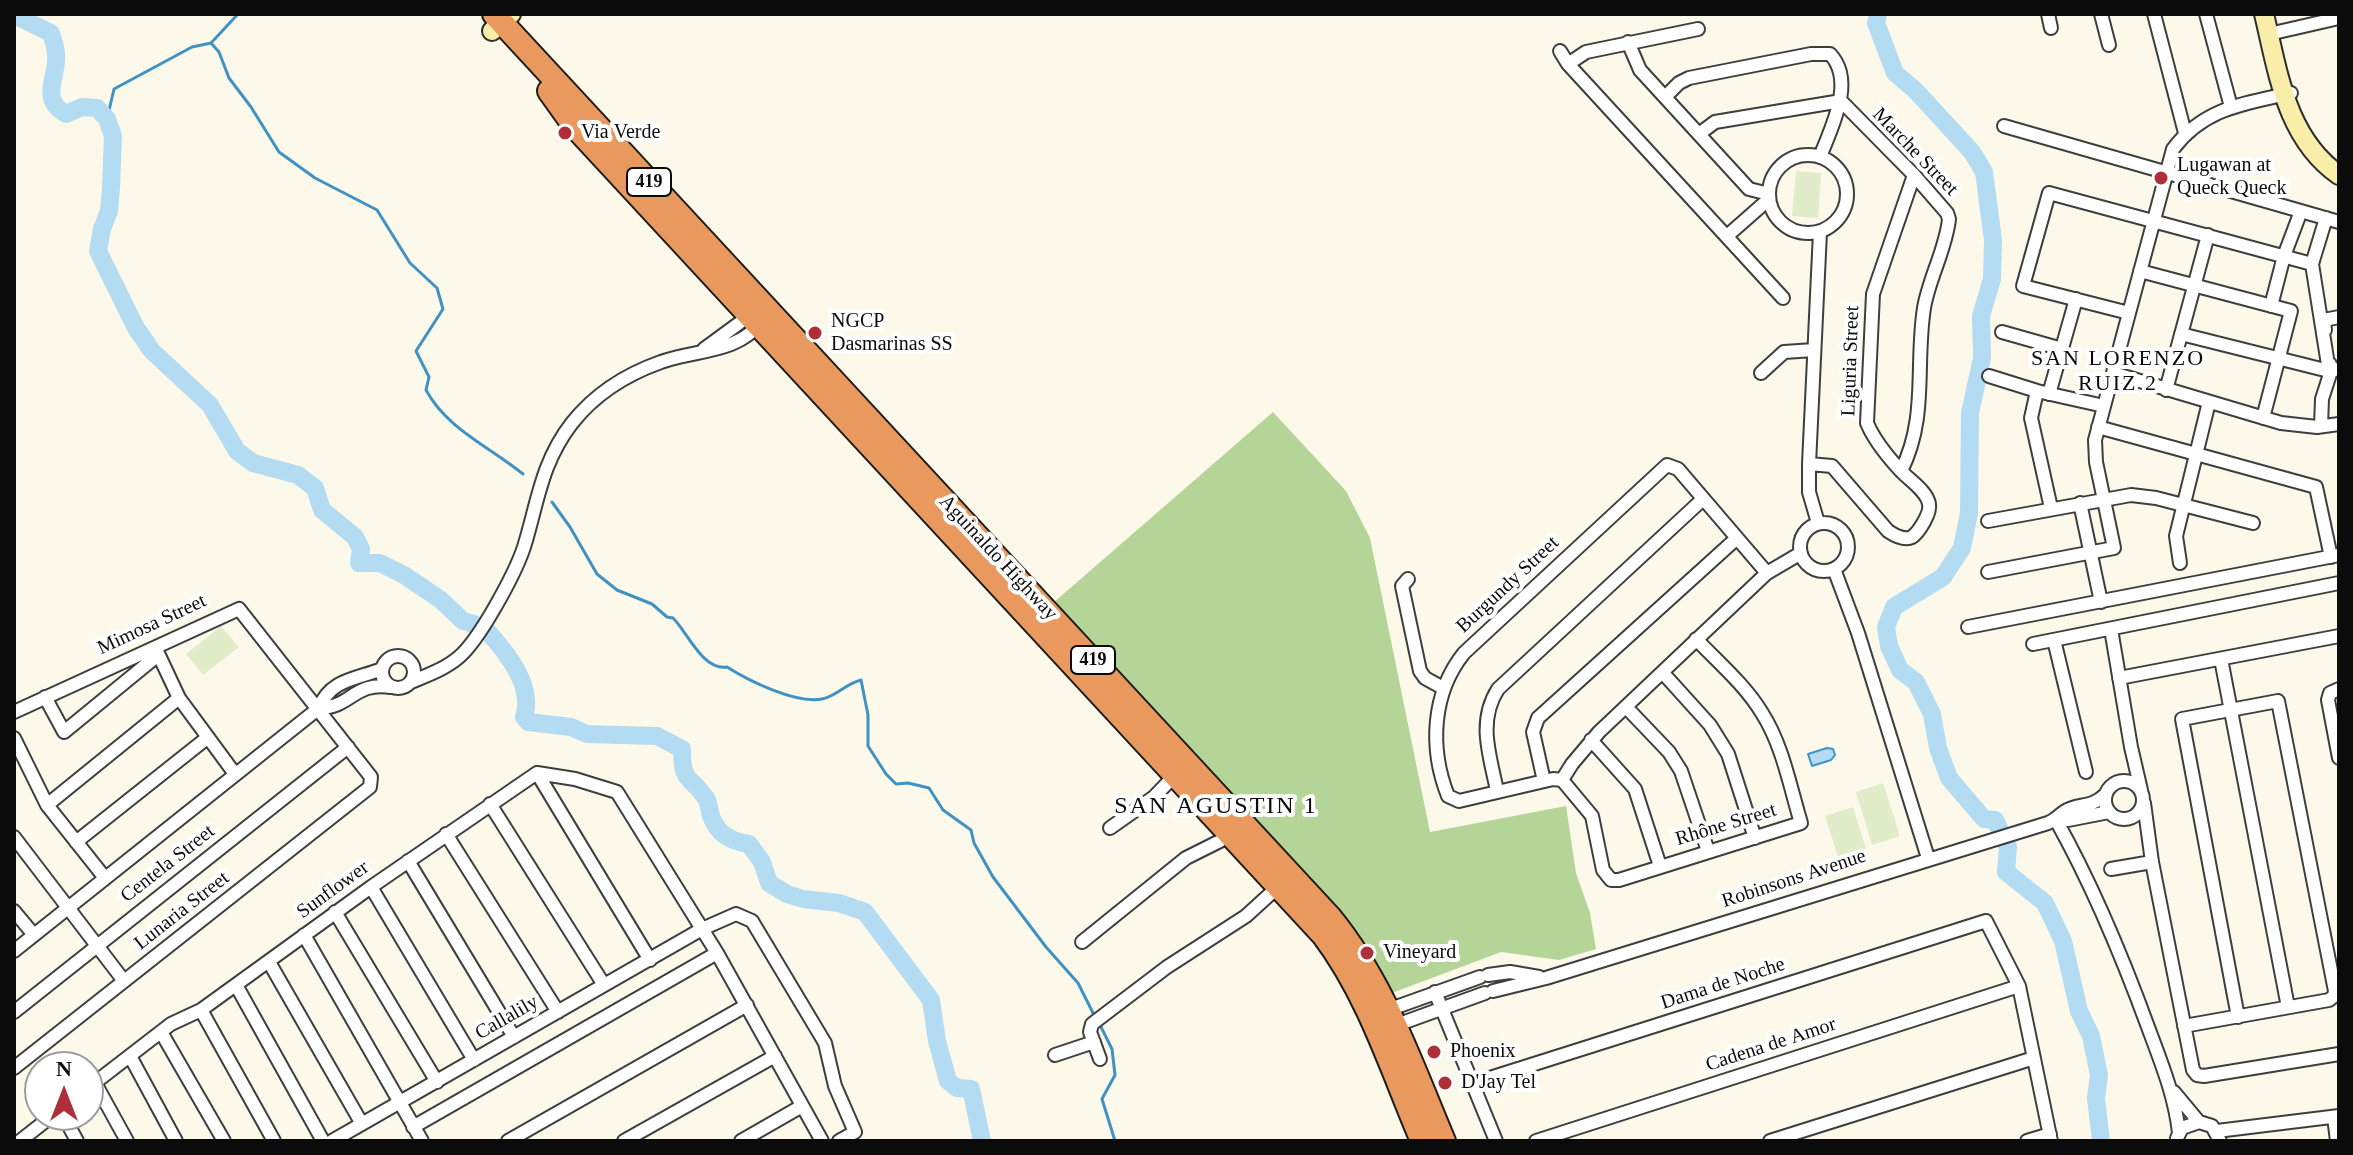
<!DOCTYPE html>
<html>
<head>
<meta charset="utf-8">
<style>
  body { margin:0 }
  #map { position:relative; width:2353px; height:1155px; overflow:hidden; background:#fdf9ea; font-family:Georgia,serif }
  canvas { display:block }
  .frame { position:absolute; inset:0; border:16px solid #0b0b0b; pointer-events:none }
  .north { position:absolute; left:24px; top:1051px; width:80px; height:80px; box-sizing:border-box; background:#fff; border:2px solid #9d9d9d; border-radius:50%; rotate:0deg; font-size:22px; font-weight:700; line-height:32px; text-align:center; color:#0b0b0b }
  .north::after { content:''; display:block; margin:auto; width:28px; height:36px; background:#af2f38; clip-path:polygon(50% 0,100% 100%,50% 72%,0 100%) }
</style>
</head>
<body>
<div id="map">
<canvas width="2353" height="1155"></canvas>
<div class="frame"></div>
<div class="north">N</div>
</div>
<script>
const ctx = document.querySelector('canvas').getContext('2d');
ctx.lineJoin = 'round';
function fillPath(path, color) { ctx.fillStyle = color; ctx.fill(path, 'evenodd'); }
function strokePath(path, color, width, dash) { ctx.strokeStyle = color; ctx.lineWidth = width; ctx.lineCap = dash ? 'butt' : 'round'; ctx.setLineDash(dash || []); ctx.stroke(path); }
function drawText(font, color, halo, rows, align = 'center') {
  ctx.font = font + ' Georgia,serif'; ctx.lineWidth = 8; ctx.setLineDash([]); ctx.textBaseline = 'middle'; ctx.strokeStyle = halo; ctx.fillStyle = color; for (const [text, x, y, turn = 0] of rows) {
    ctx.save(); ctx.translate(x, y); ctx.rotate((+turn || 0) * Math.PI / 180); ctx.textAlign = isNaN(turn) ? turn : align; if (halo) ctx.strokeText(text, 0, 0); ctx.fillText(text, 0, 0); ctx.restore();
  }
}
fillPath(new Path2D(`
  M1273 412 1346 491 1370 538 1430 832 1566 806 1576 873 1590 913 1596 949 1559 960 1501 952 1392 993 1369 951 1344 918 1053 603Z`), '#b5d498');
fillPath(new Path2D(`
  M1796 171 1821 173 1818 218 1792 216Z
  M221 626 239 647 203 675 186 654Z
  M1883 783 1900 836 1872 845 1856 792Z
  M1853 807 1866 849 1838 857 1825 816Z`), '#e1ecc8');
const water = new Path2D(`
  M1827 748 1833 749 1835 755 1831 760 1812 766 1808 754Z`);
fillPath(water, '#b3dbf1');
strokePath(water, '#4092c2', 2);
strokePath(new Path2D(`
  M211 43 219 52 229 78 251 107 279 152 315 178 377 210 410 263 437 288 443 309 416 351 429 377 426 390C447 429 490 447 523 474
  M107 119 114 89 192 47 211 43 238 14
  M552 502 570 527 597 574 617 590 652 604 667 617 673 618C688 633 703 671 727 667 749 681 796 704 822 699 837 696 845 684 861 680L868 715V746L886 774 896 784 908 783 929 788 943 810 971 830 974 843 993 877 1046 947 1078 983 1095 1017
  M1099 1023 1112 1049 1115 1075 1102 1099 1115 1141`), '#4092c2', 3);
strokePath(new Path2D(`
  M1878 14 1876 23 1895 73 1915 90 1972 152 1984 172 1993 240 1992 279 1981 316 1982 358 1970 413 1969 513 1962 548 1943 577 1894 607 1886 627 1889 646 1900 670 1916 682 1932 714 1938 748 1949 778 1984 819 1995 820 2008 847 2006 872 2045 903 2063 941 2079 1011 2091 1036 2099 1075 2096 1098 2101 1141
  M14 15 51 33C53 39 55 46 56 53 59 77 38 98 66 114L82 107 97 108 107 119 113 136 111 188 109 211 102 229 98 251 136 328 152 351 210 405 237 451 253 463 298 475 315 488 322 510 355 537 361 549 359 563H380L404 575 441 600 463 621 474 624
  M488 632C507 653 534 686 524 717L528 722 571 727 587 734 657 736 682 749C682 784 689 774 706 798 709 803 709 810 711 816 718 835 731 841 749 844L762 862 769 883 787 894 803 899 839 903 865 912 931 1000 937 1041 948 1081 957 1088 971 1089 982 1141`), '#b3dbf1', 18);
const street = new Path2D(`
  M2048 14 2051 28
  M2101 14 2109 45
  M2154 14 2185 133
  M2206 14 2231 107
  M2269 34 2339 18
  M1628 42 1640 70 1749 189 1769 194
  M1560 51 1568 64 1783 298
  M1568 64 1586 52 1698 29
  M1665 97 1679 83 1689 78 1811 54H1830C1856 81 1831 128 1820 157
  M1841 101 1914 175 1947 213 1949 219C1946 249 1929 278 1924 308 1915 365 1928 418 1901 471
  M2004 126 2339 222
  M1699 134 1715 122 1841 101
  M1769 194a39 39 0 1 1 78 0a39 39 0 1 1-78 0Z
  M2326 218 2312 264 2329 371
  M1727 236 1769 199
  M2140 271 2291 311 2263 418
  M2271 306 2284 256 2301 211
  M2129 313 2023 286 2049 193 2312 264
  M2325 330 2324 320 2339 317
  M2002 332 2062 349
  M2181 334 2329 371 2339 369
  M704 349 753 313
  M1761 373 1784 352 1814 350
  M2113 373 2281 423 2317 427 2339 424
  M1989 376 2037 391 2104 406
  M2166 390 2208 235
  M2037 391 2031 418 2051 508
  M2049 394 2076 299
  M2321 426 2322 399 2331 371 2330 364
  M2098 427 2316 487 2331 557
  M1809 464 1832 466 1888 531C1894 535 1904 541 1912 537 1919 532 1931 513 1929 504 1927 491 1909 480 1900 470 1888 457 1874 440 1867 423L1873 294 1914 175
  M2080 503 2101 602
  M1988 521 2131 495 2156 498 2253 523
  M1800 547a24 24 0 1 1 48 0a24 24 0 1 1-48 0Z
  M1818 523 1809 492V464L1820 232
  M2180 563 2176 536 2209 402
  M1834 569 1858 633 1928 858
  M1988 572 2114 548 2096 462 2095 440 2173 149C2204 108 2243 104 2291 93
  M1408 579 1402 586 1420 671 1425 678 1443 688
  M1968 627 2339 555
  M2111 629 2131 747 2141 790
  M2054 640 2086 772
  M2033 644 2339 583
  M156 649 179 698 235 774
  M382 672a16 16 0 1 1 32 0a16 16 0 1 1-32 0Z
  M2221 659 2288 1007
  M1663 673 1710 725 1728 754 1755 838
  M2119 678 2339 636
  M411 682C428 675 445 669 459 657 480 639 515 574 524 547 538 502 541 463 572 423 595 394 627 374 661 362 692 350 740 353 760 322
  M2339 689 2330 693 2328 700 2339 758
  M45 697 64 732 158 655
  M1626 707 1669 752 1681 771 1708 851
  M319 708C351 708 354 681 391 687
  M14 712 239 609 371 777 370 787 14 1068
  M14 738 47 805 105 878
  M1591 740 1635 789 1660 866
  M537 773 650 960
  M1562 780 1553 779 1459 801 1448 796C1429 748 1432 693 1464 653L1667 465 1678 469 1767 573
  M1562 780 1592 816 1603 870 1611 880H1619L1801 823C1790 787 1783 746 1762 713 1745 685 1719 663 1696 639
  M1562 780 1572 764 1599 732 1767 573 1801 553
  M2105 800a19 19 0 1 1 38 0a19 19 0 1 1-38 0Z
  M1544 781 1533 732 1538 718 1737 538
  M1497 791C1490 755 1477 722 1498 689L1703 499
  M2144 803 2152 862 2193 1070 2197 1075 2204 1076 2339 1054
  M490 804 604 985
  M47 805 179 698
  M2056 820C2093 886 2122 956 2148 1027 2161 1062 2175 1096 2179 1133
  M2056 820H2068L2109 812
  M1110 828 1154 797 1178 772
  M446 834 558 1012
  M14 837 124 981
  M76 842 207 738
  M408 861 514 1037
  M2111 869 2152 862
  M371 887 474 1060
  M14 911 34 935
  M335 912 437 1082
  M304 935 422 1141
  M1082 942 1186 858 1220 841 1232 829
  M14 951 319 708C330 679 357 679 382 669
  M269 962 362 1124
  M1488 975 1510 972 1539 977
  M236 985 323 1141
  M1493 991 1546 978 2048 823C2055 820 2058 816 2064 812 2079 802 2089 810 2106 794
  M1435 992 1496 1141
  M201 1010 274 1141
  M1385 1011 1480 977
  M14 1012 348 747
  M2184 1026 2329 1000 2334 996 2335 991 2278 701 2182 719 2238 1017
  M1391 1027 1485 993
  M161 1032 224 1141
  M1055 1055 1094 1042
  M130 1056 176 1141
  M1100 1059 1090 1032 1092 1024 1167 967 1246 916 1280 885
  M95 1083 127 1141
  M1471 1084 1986 921 2019 986 2051 1141
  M88 1088 171 1024 201 1010 371 887 537 773 575 779 617 792 717 953 822 1141
  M2174 1092 2199 1122
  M63 1115 77 1141
  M2334 1117 2337 1141
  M413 1127 717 953
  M2217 1131 2339 1116
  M2177 1138 2182 1128 2199 1122 2212 1126 2220 1141
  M20 1141 53 1115
  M332 1141 702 929 736 914 752 921 825 1043 835 1086 855 1132 839 1141
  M508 1141 747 1005
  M624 1141 775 1056
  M741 1141 802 1106
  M1536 1141 2019 986
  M1770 1141 2034 1058
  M2027 1141 2050 1134`);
const secondary = new Path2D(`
  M2264 14C2278 72 2286 138 2339 175
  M492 31 511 14`);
const highway = new Path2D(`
  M494 14 1330 917C1384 983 1411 1063 1444 1141
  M549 91 574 126 1323 935C1369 996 1392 1071 1422 1141`);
strokePath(street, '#3e3e3e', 16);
strokePath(secondary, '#2d2d2d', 22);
strokePath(highway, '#1c1c1c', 26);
strokePath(street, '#fff', 12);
strokePath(secondary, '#f8eeaa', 18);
strokePath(highway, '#e9995d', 22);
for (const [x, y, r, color] of [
  [565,133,8,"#af2f38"],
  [2161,178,8,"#af2f38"],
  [815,333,8,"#af2f38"],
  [1367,953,8,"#af2f38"],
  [1434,1052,8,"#af2f38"],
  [1445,1083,8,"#af2f38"]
]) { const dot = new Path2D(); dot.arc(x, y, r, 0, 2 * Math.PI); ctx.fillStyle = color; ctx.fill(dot); strokePath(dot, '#fff', 3); }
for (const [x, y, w] of [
  [649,182,44],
  [1093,660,44]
]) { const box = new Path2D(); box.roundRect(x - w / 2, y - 14, w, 28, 6); ctx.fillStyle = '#fff'; ctx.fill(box); strokePath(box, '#0b0b0b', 2); }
drawText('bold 18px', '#0b0b0b', null, [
  ["419",649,182],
  ["419",1093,660]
]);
drawText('20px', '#0b0b0b', '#fff', [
  ["Via Verde",581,133],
  ["Lugawan at",2177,166],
  ["Queck Queck",2177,189],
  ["NGCP",831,322],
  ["Dasmarinas SS",831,345],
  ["Vineyard",1383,953],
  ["Phoenix",1450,1052],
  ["D'Jay Tel",1461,1083]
], 'left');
drawText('20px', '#0b0b0b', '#fff', [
  ["Marche Street",1915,152,46],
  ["Liguria Street",1851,361,-88],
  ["Aguinaldo Highway",998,558,47],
  ["Burgundy Street",1508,585,-43],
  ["Mimosa Street",152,625,-25],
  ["Rhône Street",1726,825,-17],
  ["Centela Street",168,864,-38],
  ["Robinsons Avenue",1794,879,-18],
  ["Sunflower",333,890,-36],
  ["Lunaria Street",182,911,-38],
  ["Dama de Noche",1723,984,-18],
  ["Callalily",507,1018,-30],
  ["Cadena de Amor",1771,1045,-18]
]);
ctx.letterSpacing = '2px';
drawText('22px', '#0b0b0b', '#fff', [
  ["SAN LORENZO",2118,359],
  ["RUIZ 2",2118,384]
]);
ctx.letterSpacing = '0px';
ctx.letterSpacing = '2px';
drawText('24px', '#0b0b0b', '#fff', [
  ["SAN AGUSTIN 1",1216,807]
]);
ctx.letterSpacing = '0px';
</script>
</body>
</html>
